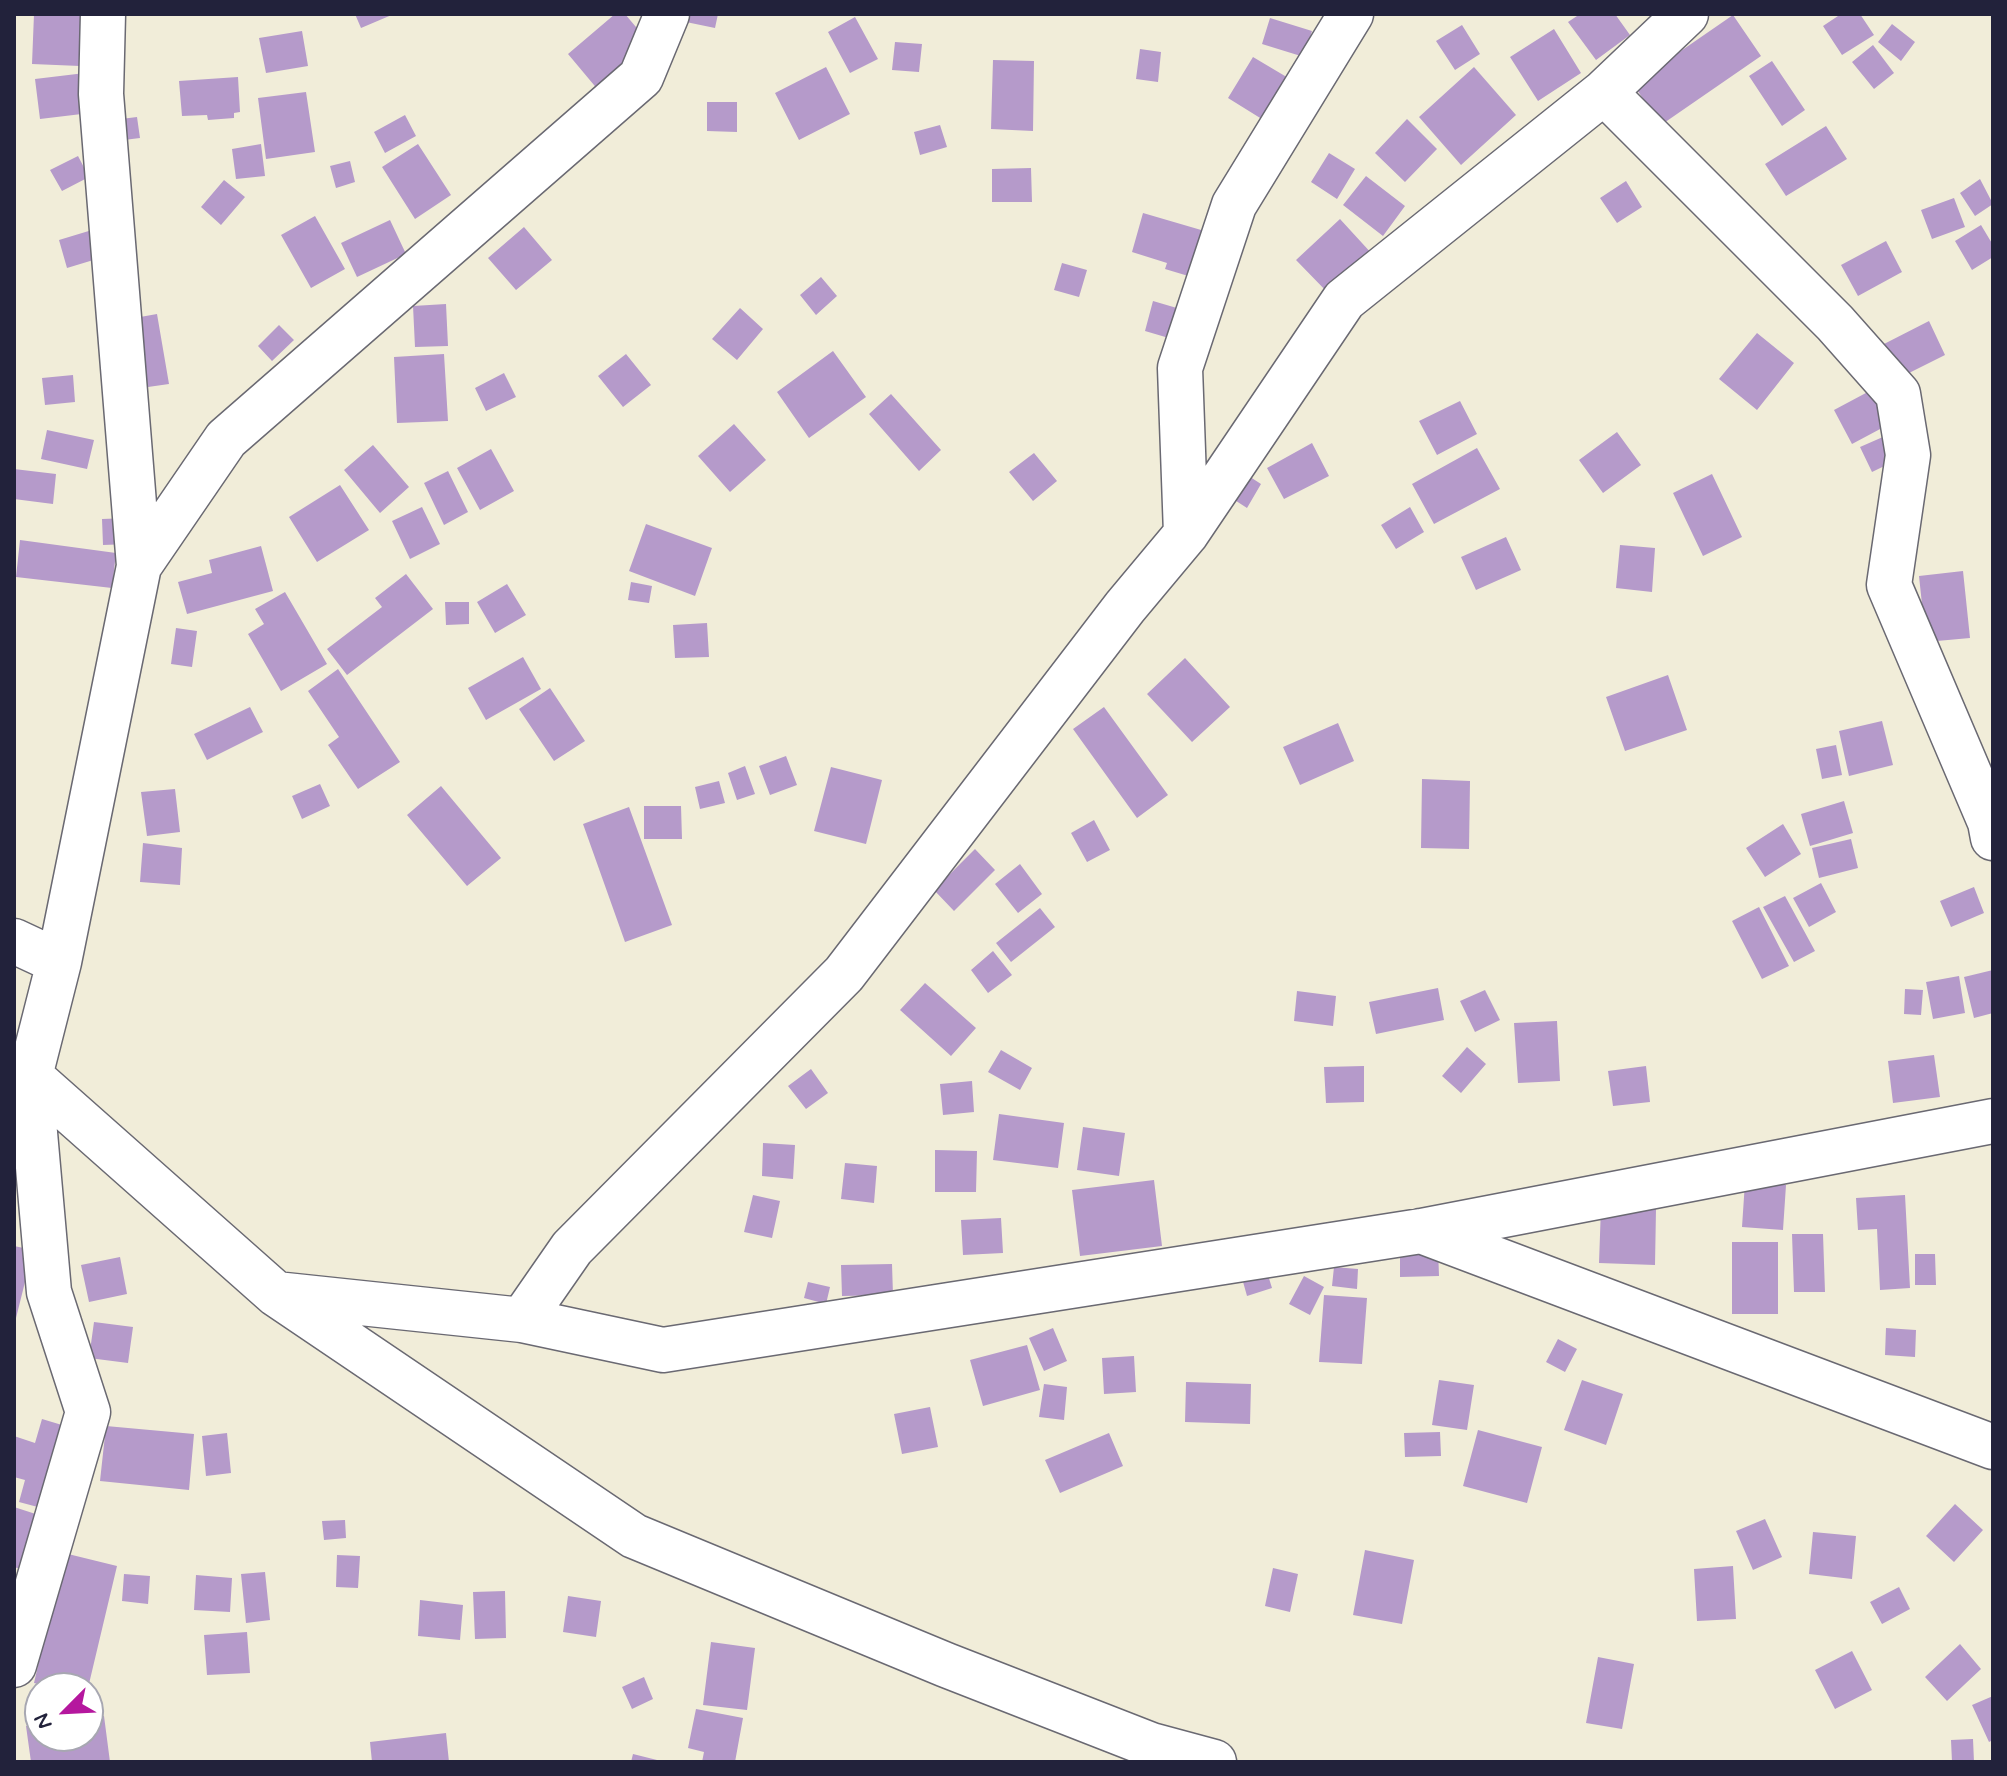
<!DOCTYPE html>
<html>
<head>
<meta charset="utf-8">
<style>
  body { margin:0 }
  #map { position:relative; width:2007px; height:1776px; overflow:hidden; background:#f1edd9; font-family:Mynerve,sans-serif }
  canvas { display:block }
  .frame { position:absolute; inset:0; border:16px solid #22223b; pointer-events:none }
  .north { position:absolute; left:24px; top:1672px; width:80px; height:80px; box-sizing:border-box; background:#fff; border:2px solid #a7a7b1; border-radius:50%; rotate:246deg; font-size:22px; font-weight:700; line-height:32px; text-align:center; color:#22223b }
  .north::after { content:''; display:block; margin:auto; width:28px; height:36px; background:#b5179e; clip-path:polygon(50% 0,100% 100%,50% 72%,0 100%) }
</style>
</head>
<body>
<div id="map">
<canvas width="2007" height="1776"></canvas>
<div class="frame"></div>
<div class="north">N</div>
</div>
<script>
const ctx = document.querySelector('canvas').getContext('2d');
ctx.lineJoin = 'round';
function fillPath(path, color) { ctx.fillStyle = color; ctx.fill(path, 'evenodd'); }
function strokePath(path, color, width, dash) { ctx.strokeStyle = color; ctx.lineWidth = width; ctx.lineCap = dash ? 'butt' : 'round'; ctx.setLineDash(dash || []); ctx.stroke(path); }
fillPath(new Path2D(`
  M34 14H82L80 66 32 64Z
  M355 14H394L361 28Z
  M615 14H625L652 46 599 91 568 54Z
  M688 14H718L715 28 686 22Z
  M1580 14H1615L1630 35 1596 60 1568 22Z
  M1841 14H1860L1874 35 1842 55 1823 26Z
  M1733 15 1761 56 1661 125 1633 84Z
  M855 17 878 59 850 73 828 32Z
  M1270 18 1312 31 1304 57 1262 44Z
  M1892 24 1915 42 1901 61 1878 42Z
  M1462 25 1480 54 1455 70 1436 41Z
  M1554 29 1581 73 1538 101 1510 57Z
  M302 31 308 66 266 73 259 38Z
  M895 42 922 44 919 72 892 70Z
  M1873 45 1894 73 1874 89 1852 62Z
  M1140 49 1161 52 1158 82 1136 79Z
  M1253 57 1290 79 1265 121 1228 98Z
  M993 60 1034 61 1033 131 991 129Z
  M1772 61 1805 110 1782 126 1749 76Z
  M826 67 850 114 799 140 775 93Z
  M1474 67 1516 115 1461 165 1419 117Z
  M85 73 90 113 40 119 35 79Z
  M238 77 240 112 234 113V118L208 120 207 115 182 116 179 81Z
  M306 92 315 152 266 159 258 98Z
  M707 102H737V132L707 131Z
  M405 115 416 136 385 153 374 132Z
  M137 117 140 138 124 140 121 119Z
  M1407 119 1437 149 1405 182 1375 153Z
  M940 125 947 147 920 155 914 132Z
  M1826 126 1847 159 1786 196 1765 164Z
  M261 144 265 176 236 179 232 149Z
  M418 144 451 195 415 219 382 167Z
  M1329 153 1355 169 1337 199 1311 182Z
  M78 156 89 177 62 191 50 170Z
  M350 161 355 182 336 188 330 166Z
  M1031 168 1032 202H992V169Z
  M1366 176 1405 206 1383 236 1343 205Z
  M1980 179 1993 204 1975 216 1960 193Z
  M224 180 245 197 221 225 201 207Z
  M1626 181 1642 207 1617 223 1600 198Z
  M1954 198 1965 227 1932 239 1921 210Z
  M1143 213 1208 232 1195 278 1165 269 1167 263 1132 252Z
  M315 216 345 269 311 288 281 235Z
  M1340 219 1373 255 1330 295 1296 260Z
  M390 220 406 254 357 277 341 243Z
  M1981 225 1993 245V257L1972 270 1955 241Z
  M524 227 552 260 516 290 488 258Z
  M92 230 100 258 67 268 59 240Z
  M1886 241 1902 272 1858 296 1841 265Z
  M1062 263 1087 270 1079 297 1054 290Z
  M821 277 837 296 816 315 800 295Z
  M1153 301 1187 311 1179 341 1145 331Z
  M446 304 448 346 415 347 413 306Z
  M740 308 763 329 737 360 712 339Z
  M157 314 169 384 141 388 129 319Z
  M1929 321 1945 355 1901 377 1884 344Z
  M279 325 294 340 272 361 258 346Z
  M1757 333 1794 363 1757 410 1719 379Z
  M833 351 866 397 809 438 777 392Z
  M444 354 448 421 397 423 394 357Z
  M626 354 651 385 623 407 598 376Z
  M504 373 516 397 486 411 475 388Z
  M73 375 75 402 45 405 42 378Z
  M1879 386 1897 420 1852 444 1834 410Z
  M891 394 941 450 919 471 869 414Z
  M1460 401 1477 434 1437 455 1419 421Z
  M734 424 766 460 730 492 698 456Z
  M47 430 94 440 87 469 41 459Z
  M1617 432 1641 465 1603 493 1579 460Z
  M1892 433 1903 457 1872 472 1860 447Z
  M1312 443 1329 476 1284 499 1267 468Z
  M373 445 409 487 380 513 344 470Z
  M1477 448 1500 489 1434 524 1412 484Z
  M491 449 514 491 480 510 457 468Z
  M1034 453 1057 481 1033 501 1009 472Z
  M14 469 56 474 53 504 14 499Z
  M448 471 468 512 444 525 424 483Z
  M1244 473 1261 484 1247 508 1230 497Z
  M1712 474 1742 537 1703 556 1673 493Z
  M340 485 369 530 317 562 289 517Z
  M422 507 440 544 410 559 392 521Z
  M1410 507 1424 532 1396 549 1381 525Z
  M129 518 130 544 103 545 102 519Z
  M646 524 712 548 695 596 629 571Z
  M1506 537 1521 570 1476 590 1461 557Z
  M20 540 116 553 112 588 16 577Z
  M1620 545 1655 548 1652 592 1616 588Z
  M261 546 273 591 187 614 178 582 212 573 209 560Z
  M1963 571 1970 638 1926 642 1919 576Z
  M406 574 433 609 347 675 327 649 382 607 375 598Z
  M631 582 652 586 649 603 628 600Z
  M507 584 526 615 495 633 477 602Z
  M285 592 327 664 281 691 248 634 264 624 255 609Z
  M445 602H469V624L446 625Z
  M707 623 709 657 675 658 673 625Z
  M176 628 197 631 192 667 171 664Z
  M523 657 541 689 486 720 468 688Z
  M1185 658 1230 707 1192 742 1147 694Z
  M338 669 400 762 358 789 328 745 339 737 308 691Z
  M1668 675 1687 730 1625 751 1606 697Z
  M550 688 585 741 554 761 519 709Z
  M250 707 263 732 207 760 194 734Z
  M1104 707 1168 795 1137 818 1073 729Z
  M1882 721 1893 765 1849 776 1839 731Z
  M1338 723 1354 761 1300 785 1283 747Z
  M1836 745 1842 775 1822 779 1816 749Z
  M786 756 797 785 770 795 759 766Z
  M745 766 755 794 737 800 728 773Z
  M831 767 882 780 866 844 814 831Z
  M1422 779 1470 781 1469 849 1421 848Z
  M719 781 725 803 700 809 695 787Z
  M320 784 330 806 302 819 292 796Z
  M441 786 501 858 467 886 407 815Z
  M175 789 180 832 147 836 141 792Z
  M1844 801 1853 833 1810 846 1801 814Z
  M644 806H681L682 839H644Z
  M629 807 672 925 625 942 583 824Z
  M1094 820 1110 850 1087 862 1071 833Z
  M1783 824 1801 854 1765 877 1746 848Z
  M1851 839 1858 868 1819 878 1812 848Z
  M143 843 182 848 180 885 140 882Z
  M975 849 995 870 954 911 934 890Z
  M1020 864 1042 894 1018 913 995 884Z
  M1821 883 1836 912 1809 927 1793 898Z
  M1974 887 1984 913 1951 927 1940 901Z
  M1785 896 1815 951 1794 962 1763 907Z
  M1759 907 1789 966 1762 979 1732 921Z
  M1040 908 1055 927 1011 962 996 943Z
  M993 951 1012 975 988 993 971 970Z
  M1993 970V1013L1974 1018 1964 977Z
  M1959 976 1965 1013 1933 1019 1926 982Z
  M925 983 976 1028 951 1056 900 1010Z
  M1438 988 1444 1020 1376 1034 1369 1002Z
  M1905 989 1923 990 1921 1015 1904 1014Z
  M1485 990 1500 1020 1475 1032 1460 1001Z
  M1297 991 1336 996 1333 1026 1294 1021Z
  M1557 1021 1560 1081 1518 1083 1514 1023Z
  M1467 1047 1486 1064 1461 1093 1442 1076Z
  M1001 1050 1032 1068 1020 1090 988 1072Z
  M1934 1055 1940 1097 1893 1103 1888 1061Z
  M1364 1066V1102L1326 1103 1324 1067Z
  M1646 1066 1650 1102 1613 1106 1608 1071Z
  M811 1069 828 1093 806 1109 788 1086Z
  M972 1081 974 1112 943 1115 940 1084Z
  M999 1114 1064 1123 1058 1168 993 1160Z
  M1083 1127 1125 1133 1119 1176 1077 1170Z
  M763 1143 795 1145 793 1179 762 1176Z
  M935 1150 977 1151 976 1192H935Z
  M845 1163 877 1166 874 1203 841 1199Z
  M1154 1180 1162 1246 1080 1256 1072 1190Z
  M1745 1182 1786 1185 1783 1230 1742 1227Z
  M753 1195 780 1201 772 1238 744 1232Z
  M1905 1195 1910 1288 1880 1290 1877 1229 1858 1230 1856 1198Z
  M1601 1207 1656 1209 1655 1265 1599 1263Z
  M1001 1218 1003 1253 963 1255 961 1220Z
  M1792 1234H1823L1825 1292H1794Z
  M1732 1242H1778V1314H1732Z
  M14 1246 33 1250 15 1322H14Z
  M1438 1248 1439 1276 1400 1277V1249Z
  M1915 1254H1935L1936 1285H1915Z
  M1262 1256 1272 1288 1247 1296 1238 1264Z
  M120 1257 127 1294 89 1302 81 1265Z
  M892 1264 893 1295 842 1296 841 1265Z
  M1334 1267 1358 1269 1357 1289 1332 1286Z
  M1304 1276 1324 1287 1310 1315 1289 1304Z
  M808 1282 830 1287 826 1304 804 1298Z
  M1324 1295 1367 1298 1362 1364 1319 1362Z
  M94 1322 133 1327 128 1363 89 1358Z
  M1053 1328 1067 1361 1044 1371 1029 1338Z
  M1886 1328 1916 1330 1915 1357 1885 1355Z
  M1558 1339 1577 1349 1565 1372 1546 1362Z
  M1027 1345 1040 1390 983 1406 970 1360Z
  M1134 1356 1136 1392 1104 1394 1102 1358Z
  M1439 1380 1474 1385 1467 1430 1432 1425Z
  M1582 1380 1623 1394 1606 1445 1564 1430Z
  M1186 1382 1251 1384 1250 1424 1185 1422Z
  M1044 1384 1067 1387 1064 1420 1039 1417Z
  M930 1407 938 1447 902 1454 894 1414Z
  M42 1419 72 1428 49 1510 19 1502 25 1480 14 1477V1436L35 1443Z
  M106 1426 194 1434 189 1490 100 1481Z
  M1478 1430 1542 1447 1527 1503 1463 1486Z
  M1440 1432 1441 1456 1405 1457 1404 1433Z
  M227 1433 231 1473 206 1476 202 1436Z
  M1109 1433 1123 1466 1060 1493 1045 1460Z
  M1955 1504 1983 1530 1954 1562 1926 1536Z
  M14 1507 48 1518 30 1572 14 1567Z
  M1765 1519 1782 1557 1753 1570 1736 1531Z
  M345 1520 346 1538 324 1540 322 1521Z
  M1813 1532 1856 1536 1852 1579 1809 1574Z
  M1365 1550 1414 1560 1402 1624 1353 1615Z
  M64 1553 117 1566 88 1688H55L34 1683Z
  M337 1555 360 1556 358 1588 336 1587Z
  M1733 1566 1736 1619 1697 1621 1694 1569Z
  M1273 1568 1298 1574 1290 1612 1265 1606Z
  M265 1572 270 1620 246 1623 241 1574Z
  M124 1574 150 1576 148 1604 122 1601Z
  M196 1575 232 1578 230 1612 194 1610Z
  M1899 1587 1910 1609 1882 1624 1870 1602Z
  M505 1591 506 1638 475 1639 473 1592Z
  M568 1596 601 1601 596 1637 563 1632Z
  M420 1600 463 1605 460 1640 418 1636Z
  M247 1632 250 1673 207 1675 204 1635Z
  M711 1642 755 1648 747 1710 703 1705Z
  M1960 1644 1981 1669 1947 1701 1925 1677Z
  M1852 1651 1872 1690 1835 1709 1815 1670Z
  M1598 1657 1634 1664 1622 1729 1586 1723Z
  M644 1677 653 1699 632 1709 622 1687Z
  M1993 1696V1740L1989 1742 1972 1705Z
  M696 1709 743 1718 735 1762H702L704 1752 688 1748Z
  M104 1716 110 1762H31L26 1726 40 1725V1736H88V1718Z
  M446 1733 449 1762H372L370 1742Z
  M1973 1739 1974 1762H1952L1951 1740Z
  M633 1754 661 1761V1762H631Z`), '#b59aca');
const minor = new Path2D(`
  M1604 92 1835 323 1898 394 1908 455 1889 585 1990 822 1993 838
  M1186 534 1180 368 1234 205 1351 14
  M139 566 226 439 641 77 667 14
  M14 941 59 962
  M30 1076 276 1294 634 1536 946 1665 1151 1745 1214 1762
  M1421 1231 1993 1447
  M276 1294 522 1320 663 1350 1421 1231 1993 1121
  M522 1320 572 1248 844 974 1125 607 1186 534 1344 300 1604 92 1686 14
  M14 1665 88 1412 49 1292 30 1076 59 962 139 566 101 94 103 14`);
strokePath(minor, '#6a6972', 47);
strokePath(minor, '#fff', 44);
</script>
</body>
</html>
